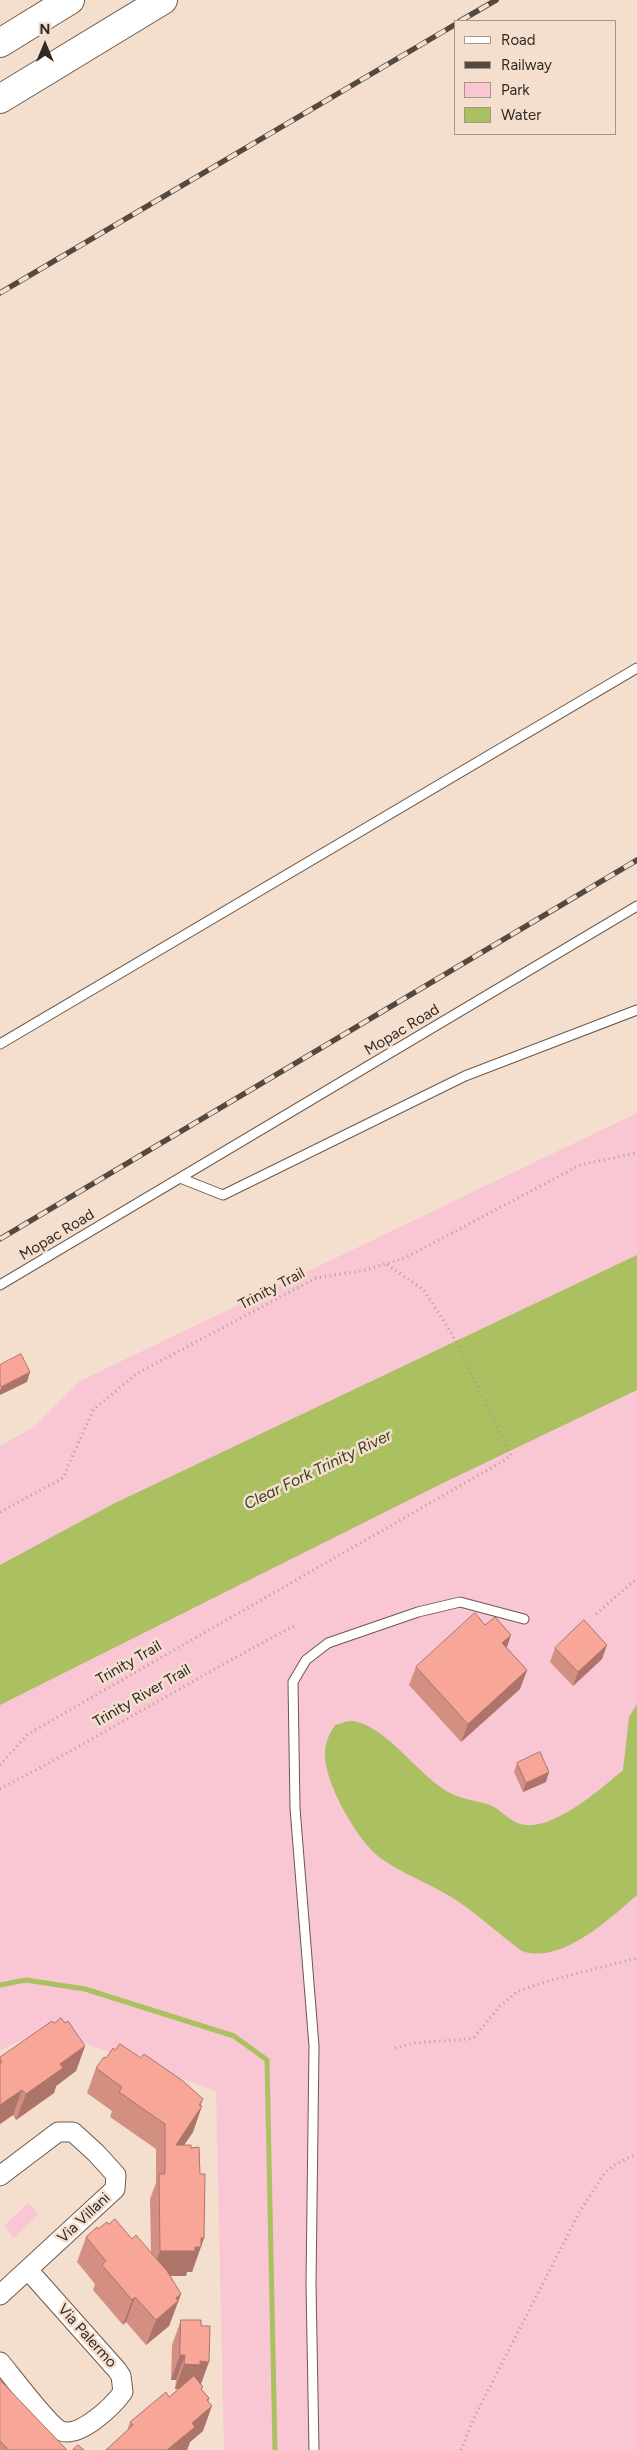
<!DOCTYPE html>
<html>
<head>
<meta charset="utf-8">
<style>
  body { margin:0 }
  #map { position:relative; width:637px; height:2450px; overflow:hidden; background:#f4dfce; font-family:Figtree,sans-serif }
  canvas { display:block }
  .legend { position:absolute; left:454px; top:20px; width:162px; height:115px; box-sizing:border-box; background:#f4dfce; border:1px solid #a6968a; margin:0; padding:6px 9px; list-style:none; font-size:15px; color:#312923 }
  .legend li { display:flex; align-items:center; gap:10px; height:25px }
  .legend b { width:25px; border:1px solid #a6968a }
  .north { position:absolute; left:20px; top:20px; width:50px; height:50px; -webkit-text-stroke:4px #f4dfce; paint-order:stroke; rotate:0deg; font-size:14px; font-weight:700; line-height:20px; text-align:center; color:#312923 }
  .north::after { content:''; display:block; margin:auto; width:18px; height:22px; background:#312923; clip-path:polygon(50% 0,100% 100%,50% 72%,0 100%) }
</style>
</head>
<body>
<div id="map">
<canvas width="637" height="2450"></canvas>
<ul class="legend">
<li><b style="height:6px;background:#fff"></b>Road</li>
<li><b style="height:6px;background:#534941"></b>Railway</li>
<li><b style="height:14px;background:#f9c6d4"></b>Park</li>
<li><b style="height:14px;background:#aac061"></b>Water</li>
</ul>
<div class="north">N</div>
</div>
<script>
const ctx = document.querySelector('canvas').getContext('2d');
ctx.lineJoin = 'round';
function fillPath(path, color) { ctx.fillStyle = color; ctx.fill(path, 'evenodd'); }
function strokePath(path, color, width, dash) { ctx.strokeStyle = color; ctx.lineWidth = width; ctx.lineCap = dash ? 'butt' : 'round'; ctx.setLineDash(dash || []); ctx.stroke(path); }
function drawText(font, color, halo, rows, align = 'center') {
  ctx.font = font + ' Figtree,sans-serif'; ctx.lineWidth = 5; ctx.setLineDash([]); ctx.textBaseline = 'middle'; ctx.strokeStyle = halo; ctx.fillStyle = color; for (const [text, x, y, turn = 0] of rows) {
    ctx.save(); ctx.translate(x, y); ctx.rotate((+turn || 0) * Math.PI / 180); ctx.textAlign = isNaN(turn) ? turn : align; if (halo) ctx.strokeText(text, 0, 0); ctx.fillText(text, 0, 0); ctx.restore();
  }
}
fillPath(new Path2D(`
  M637 1113V2450H224L216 2091 46 2029 0 2050V1446L34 1427 80 1381Z
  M28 2203 39 2214 14 2238 4 2226Z`), '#f9c6d4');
fillPath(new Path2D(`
  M637 1255V1390L441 1484 0 1705V1565L113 1504Z
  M637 1704V1895C610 1919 560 1965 522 1951 500 1935 481 1917 459 1902 433 1884 403 1875 379 1857 357 1840 324 1782 325 1754 325 1743 329 1734 335 1725 341 1724 348 1720 353 1721 387 1726 418 1776 450 1793 461 1799 477 1801 490 1805 502 1810 511 1824 526 1825 556 1828 601 1789 623 1770L629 1717Z`), '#aac061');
strokePath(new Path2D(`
  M0 1985 26 1980 85 1989 234 2036 267 2060 275 2450`), '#aac061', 5);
const service = new Path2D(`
  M0 1044 637 668
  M180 1178 223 1195 465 1076 637 1010
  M0 1285 637 906
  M314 2450 311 2284 314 2046 295 1808 293 1682 306 1660 328 1643 418 1612 460 1602 524 1619`);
const minor = new Path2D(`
  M0 2176 58 2132H73L96 2153 116 2175 115 2189 0 2295
  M0 2362C11 2375 49 2426 61 2431 80 2438 113 2406 123 2392L121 2376 117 2370 29 2271`);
const motorway = new Path2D(`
  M0 43 70 0
  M0 99 163 0`);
strokePath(service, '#6b5a4b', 11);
strokePath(minor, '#6b5a4b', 21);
strokePath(motorway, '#6b5a4b', 30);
strokePath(new Path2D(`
  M0 1512 63 1478 93 1410 136 1374 316 1278 366 1270 407 1257 580 1165 637 1153
  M596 1614 637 1578
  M0 1765 28 1734 505 1460 511 1455 452 1334 424 1290 386 1264
  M0 1789C100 1737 196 1677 296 1625
  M395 2048 415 2043 469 2039 474 2037 500 2006 518 1991 548 1981 637 1958
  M461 2450 473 2420 580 2211 604 2174 614 2165 637 2154`), '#ae9e91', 3, [1, 4]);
strokePath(service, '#fff', 9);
strokePath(minor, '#fff', 19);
strokePath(motorway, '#fff', 28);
const rail = new Path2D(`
  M460 21 496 0
  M0 293 456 24
  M0 1239 637 860`);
strokePath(rail, '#534941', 5.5);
strokePath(rail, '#f4dfce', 4, [11]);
fillPath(new Path2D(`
  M507 1648 527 1670 520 1689 461 1742 409 1685 416 1667Z
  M555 1648 602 1659 573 1686 550 1662Z
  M517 1763 546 1782 523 1792 514 1772Z
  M54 2023H65L85 2046 76 2071 56 2086 54 2093 16 2120 13 2115 0 2124V2057Z
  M96 2068 201 2106 193 2132 184 2145 191 2148 200 2174 204 2238 192 2272H187L186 2276H170L181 2294 169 2326 146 2345 126 2322 123 2325 93 2290 95 2284 77 2262 86 2237 109 2224 132 2239 151 2252 150 2199 156 2183V2149L110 2117 112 2111 87 2093Z
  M181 2320 202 2390 209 2398 203 2431 190 2442 187 2450H106L127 2431 130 2422 169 2397 178 2389H175L176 2380H171L172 2345Z
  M0 2380 67 2450H0Z`), '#d48f83');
fillPath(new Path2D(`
  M30 1372 27 1382 0 1395V1390L1 1387Z
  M511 1635 505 1653 502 1643Z
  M607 1645 602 1659 573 1686 578 1672Z
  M527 1670 520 1689 461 1742 468 1724Z
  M549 1772 546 1782 523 1792 526 1783Z
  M85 2046 76 2071 56 2086 54 2093 16 2120 26 2094 60 2064Z
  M22 2090 13 2115 0 2124V2105Z
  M203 2099 198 2112 202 2106 193 2132 167 2170 176 2145Z
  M201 2238H204L192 2272H187L186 2276H151L160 2251 195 2247Z
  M181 2294 169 2326 146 2345 156 2320 176 2298Z
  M135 2297 126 2322 123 2325 132 2300Z
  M180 2355H185L176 2380H171Z
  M200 2361 209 2362 200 2387 191 2390 175 2389 184 2364Z
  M209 2398 203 2413 212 2406 203 2431 190 2442 187 2450H167L192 2423 207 2400Z`), '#ad746a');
const building = new Path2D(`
  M21 1354 30 1372 1 1387 0 1384V1365Z
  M475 1613 485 1625 495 1617 511 1635 502 1643 527 1670 468 1724 416 1667Z
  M584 1620 607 1645 578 1672 555 1648Z
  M540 1752 549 1772 526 1783 517 1763Z
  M61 2018 65 2023 68 2021 85 2046 60 2064 63 2068 26 2094 22 2090 0 2105V2063L2 2062 0 2059V2057L52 2021 54 2023Z
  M120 2044 141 2058 144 2054 183 2081 203 2099 199 2105 202 2106 176 2145H191V2148L199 2147 200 2174H205L204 2238H201V2247H195V2251H160L159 2174H165V2124L119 2092 122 2087 96 2068 104 2057 106 2058 113 2048 115 2050Z
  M115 2219 132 2239 136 2235 167 2271 181 2294 176 2298 178 2301 156 2320 135 2297 132 2300 102 2265 106 2261 86 2237 97 2227 98 2229 107 2222 109 2224Z
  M181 2320H201V2326H210L209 2362 200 2361V2365L184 2364 185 2355H180Z
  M194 2376 203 2387 201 2389 209 2398 207 2400 212 2406 192 2423 195 2427 167 2450H106L133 2425 130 2422 166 2392 169 2397Z
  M0 2380 67 2450H9L0 2441Z
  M78 2445 84 2450H73Z`);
fillPath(building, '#f7a698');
strokePath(building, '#ad746a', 1);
drawText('15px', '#312923', '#f4dfce', [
  ["Mopac Road",402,1030,-31],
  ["Mopac Road",57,1235,-31],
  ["Trinity Trail",272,1289,-28],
  ["Trinity Trail",129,1663,-30],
  ["Trinity River Trail",142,1696,-30],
  ["Via Villani",84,2218,-43],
  ["Via Palermo",87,2336,48]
]);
drawText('italic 16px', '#39431b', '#f4dfce', [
  ["Clear Fork Trinity River",318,1470,-26]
]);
</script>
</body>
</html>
